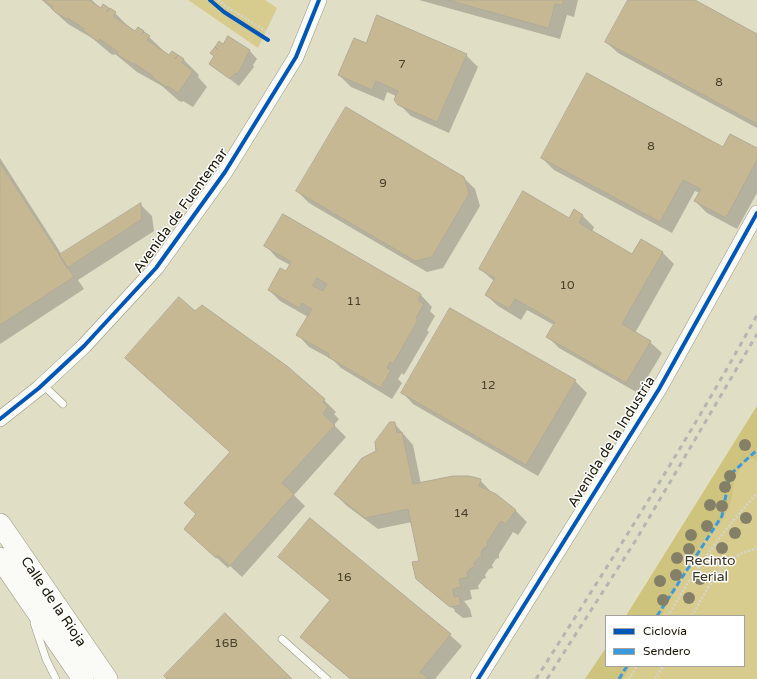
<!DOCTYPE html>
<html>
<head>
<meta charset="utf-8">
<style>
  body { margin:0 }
  #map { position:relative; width:757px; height:679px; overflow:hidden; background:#e1dec6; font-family:"Varela Round",sans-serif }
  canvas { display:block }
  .legend { position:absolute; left:605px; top:615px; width:140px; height:52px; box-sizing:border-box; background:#fff; border:1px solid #a3a29c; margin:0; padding:5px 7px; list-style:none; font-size:12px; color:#1a1707 }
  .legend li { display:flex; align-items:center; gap:8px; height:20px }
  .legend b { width:20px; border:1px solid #a3a29c }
</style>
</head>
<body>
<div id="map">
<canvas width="757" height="679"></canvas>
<ul class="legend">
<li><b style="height:5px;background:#0057b8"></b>Ciclovía</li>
<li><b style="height:5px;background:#3b9add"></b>Sendero</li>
</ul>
</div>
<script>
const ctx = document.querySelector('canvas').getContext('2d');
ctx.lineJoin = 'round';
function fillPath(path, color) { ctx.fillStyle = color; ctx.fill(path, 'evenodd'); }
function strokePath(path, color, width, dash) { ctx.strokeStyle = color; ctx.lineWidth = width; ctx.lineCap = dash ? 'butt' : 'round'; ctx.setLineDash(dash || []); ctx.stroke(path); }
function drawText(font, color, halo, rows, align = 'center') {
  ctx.font = font + ' "Varela Round",sans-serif'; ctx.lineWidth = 3; ctx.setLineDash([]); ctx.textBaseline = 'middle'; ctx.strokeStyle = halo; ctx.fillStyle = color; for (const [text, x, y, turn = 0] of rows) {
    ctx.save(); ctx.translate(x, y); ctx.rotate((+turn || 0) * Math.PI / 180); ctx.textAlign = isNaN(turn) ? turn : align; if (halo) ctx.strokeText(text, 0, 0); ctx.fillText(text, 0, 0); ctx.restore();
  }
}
fillPath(new Path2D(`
  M188 0H265L277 8 258 48Z
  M757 406V679H585L606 648V666H744V616H626Z`), '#d7cc8e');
fillPath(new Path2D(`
  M757 406V460L749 458C725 480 739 491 726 513 716 528 702 541 693 557 681 576 672 597 661 616H626Z
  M606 648V666H631L623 679H585Z`), '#cfc47e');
fillPath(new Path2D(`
  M42 0H92L101 9 104 5 115 13 135 33 138 29 149 37 169 56 172 52 184 60 199 75 198 77 207 87 193 107 183 101 182 102 179 101 162 86 137 72 115 54 114 55 111 54 92 38 68 24Z
  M419 0H578L574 17 567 15 560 39Z
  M629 0H693L757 35V128L618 53 606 42Z
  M229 37 250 51 257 59 253 65 254 67 239 86 210 64Z
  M366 44 466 55 478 67 449 133 411 116 399 104 396 96 387 92 384 101 351 87 339 75Z
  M724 148 757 149V193L737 229 707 213 695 201 700 193 695 191 672 233 554 170 542 158Z
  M0 158 62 255 140 204 152 216 154 231 78 280 84 289 0 344Z
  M463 177 475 189 480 206 443 268 427 272 309 203 297 191Z
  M574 211 583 216 594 227 592 232 633 255 641 241 663 253 674 264 635 333 650 342 662 353 638 393 559 348 547 336 554 325 527 310 521 320 498 306 486 295 494 281 480 269 570 219Z
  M284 215 421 295 432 307 430 311 435 316 427 330 429 332 404 375 402 373 398 379 402 383 392 399 341 368 333 360 309 347 298 335 308 317 280 301 269 290 286 272 290 265 277 258 266 246Z
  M195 313 324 400 336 412 334 414 339 419 334 425 346 437 294 495 305 506 242 577 230 566 228 568 197 540V515L230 452 126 358Z
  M575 381 587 393 538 476 413 404 402 392Z
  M394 423 413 445 421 484 480 480 492 493 516 511 527 522 518 535 513 532 499 554V558L496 559 492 565 493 568 489 569 485 575 486 578 483 579 478 586 479 589 470 590 472 599 464 601 470 609 472 617 463 618 454 611 455 610 427 587V589L417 579 420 562 412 522 378 529 347 506 335 494 377 452Z
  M279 556 450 635 462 646 435 679H350L301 637 331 601Z`), '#0003');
const building = new Path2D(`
  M43 0H89L101 8 103 4 109 8 107 12 110 8 116 12 113 16 135 31 138 27 144 31 141 35 144 32 150 36 147 40 169 55 172 51 178 55 175 59 178 55 184 59 182 63 193 71 178 93 168 86 167 87 163 85 152 77 153 76 134 63 133 64 121 57 117 54 118 52 100 39 98 41 94 39 83 30 84 29 68 18 67 19 55 12 52 9 53 7Z
  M448 0H564L562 5 555 4 549 28Z
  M628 0H695L757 34V124L605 42Z
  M377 15 467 54 437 122 398 105 394 100 398 91 376 81 372 90 338 75 354 38 366 43Z
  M228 36 250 50 240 70 237 74 235 73 230 79 209 64 214 56 210 53 215 47 219 50 215 47 219 41 223 44Z
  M587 73 723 147 730 134 757 148V160L726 218 694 201 701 189 683 180 660 222 541 158Z
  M346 107 464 177 469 194 432 257 415 261 296 191Z
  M0 163 74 277 0 325Z
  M523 191 569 218 574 209 583 215 579 223 632 254 641 239 663 252 622 324 651 341 626 383 546 337 555 322 515 299 509 309 485 295 495 278 479 269Z
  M141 203 142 219 67 268 59 255Z
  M283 214 421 294 418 300 424 304 416 318 418 320 393 364 390 362 387 368 391 370 381 388 328 357 329 354 296 335 312 309 302 303 299 308 268 290 280 268 286 271 291 262 264 246ZM317 278 327 284 323 291 313 286Z
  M179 297 195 311 202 305 287 366 325 399 323 402 328 407 323 414 335 425 282 483 294 494 230 566 218 555 216 558 184 529 196 514 184 503 230 452 125 358Z
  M450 308 576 380 526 465 401 393Z
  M390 422H395L397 433 402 432 413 484 453 476H469L481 479 479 486 496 494 516 510 506 524 501 521 487 542 488 546 484 548 481 553 482 557 478 558 474 563 475 567 471 568 467 573 468 577 459 579 461 587 453 589 454 597 459 596 461 605 450 607 416 579 412 562 419 561 408 509 365 518 334 494 362 458 376 451 375 442Z
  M310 518 451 634 420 672 429 679H351L300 637 330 600 278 557Z
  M225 613 292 679H167L164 676Z`);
fillPath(building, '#c6b892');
strokePath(building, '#b0aa98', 1);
const lane = new Path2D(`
  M43 385 63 404
  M34 623 46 659 56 679
  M282 639 327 679`);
const street = new Path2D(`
  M0 419 39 388 84 346 156 268 225 172 296 57 319 0
  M478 679 659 389 757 213`);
const secondary = new Path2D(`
  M0 524 107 679
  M0 558 83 679`);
strokePath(lane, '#989683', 8);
strokePath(street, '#989683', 16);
strokePath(secondary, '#989683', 22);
strokePath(new Path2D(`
  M218 0 227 7 271 34
  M668 616C693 572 723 531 757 493
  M692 616C708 588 722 554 757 549
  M629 679 637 666
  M655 679 663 666`), '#d5d4cd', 2.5, [2, 2]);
strokePath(lane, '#fafaf6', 7);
strokePath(street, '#fafaf6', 15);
strokePath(secondary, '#fafaf6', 21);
strokePath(new Path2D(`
  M536 679C612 559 689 439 757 315
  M547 679 636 540 757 334`), '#b6b5af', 3, [5, 5]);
strokePath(new Path2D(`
  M657 616 722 516 728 484 733 472 757 450
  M619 679 627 666`), '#3b9add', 3, [6, 3]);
strokePath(new Path2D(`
  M210 0 224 12 268 40
  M0 419 39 388 84 346 156 268 225 172 296 57 319 0
  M478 679 659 389 757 213`), '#0057b8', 4);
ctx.fillStyle = '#848068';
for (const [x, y] of [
  [745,445],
  [730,476],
  [725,487],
  [710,505],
  [722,506],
  [746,518],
  [707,526],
  [735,533],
  [691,535],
  [722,548],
  [689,549],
  [677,558],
  [676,575],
  [700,579],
  [660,581],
  [689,598],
  [663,600]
]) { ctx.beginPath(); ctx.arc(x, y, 6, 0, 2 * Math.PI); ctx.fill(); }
drawText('12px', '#453f2a', null, [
  ["7",402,65],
  ["8",719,83],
  ["8",651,147],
  ["9",383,184],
  ["10",567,286],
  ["11",354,302],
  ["12",488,386],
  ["14",461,514],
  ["16",344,578],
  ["16B",226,644]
]);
drawText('14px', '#1a1707', '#fff', [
  ["Avenida de Fuentemar",181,211,-54],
  ["Avenida de la Industria",612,442,-58],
  ["Calle de la Rioja",53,602,56]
]);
drawText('14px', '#37331c', '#fff', [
  ["Recinto",710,561],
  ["Ferial",710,577]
]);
</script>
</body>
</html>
